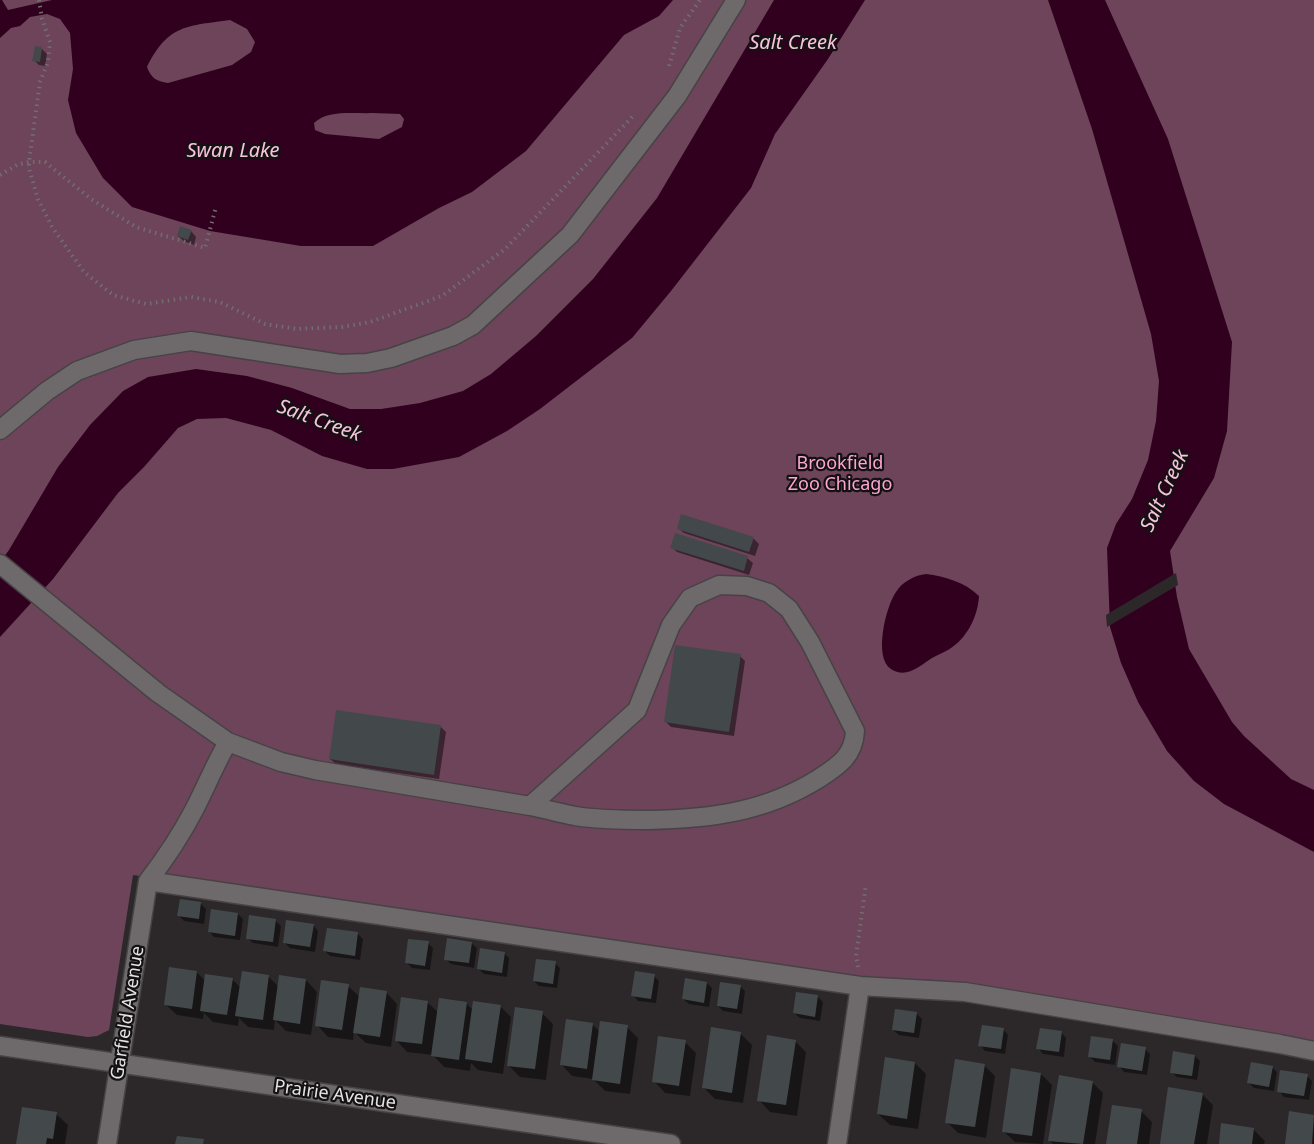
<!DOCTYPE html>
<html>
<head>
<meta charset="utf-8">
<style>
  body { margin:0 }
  canvas { display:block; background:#2c282a }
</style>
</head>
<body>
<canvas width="1314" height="1144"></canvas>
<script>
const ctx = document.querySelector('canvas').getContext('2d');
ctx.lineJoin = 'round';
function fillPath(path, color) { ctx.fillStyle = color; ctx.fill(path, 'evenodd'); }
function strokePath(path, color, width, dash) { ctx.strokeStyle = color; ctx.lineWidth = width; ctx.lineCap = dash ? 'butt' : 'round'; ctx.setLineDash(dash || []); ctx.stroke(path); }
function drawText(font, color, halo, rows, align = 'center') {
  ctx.font = font + ' "Noto Sans",sans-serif'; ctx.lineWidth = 4.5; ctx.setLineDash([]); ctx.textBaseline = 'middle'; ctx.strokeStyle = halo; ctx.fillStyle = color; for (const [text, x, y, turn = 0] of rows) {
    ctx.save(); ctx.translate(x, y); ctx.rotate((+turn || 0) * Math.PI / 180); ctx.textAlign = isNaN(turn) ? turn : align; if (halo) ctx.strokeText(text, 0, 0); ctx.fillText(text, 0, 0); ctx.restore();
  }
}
fillPath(new Path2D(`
  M0 0H1314V1044L1263 1032 1080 1001 935 980 839 976 133 875 109 1030 97 1036 88 1037 0 1024Z`), '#6e445a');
fillPath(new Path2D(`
  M0 0H2L8 10 52 0H673L659 16 624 35 526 151 472 192 439 208 373 246H301L210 231 132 207 103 178 76 133 68 100 73 69 70 33 60 19 47 14 30 17 20 26 11 28 0 38ZM230 20 247 29 255 42 251 52 232 65 168 83C156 81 151 78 147 67 168 24 188 26 230 20ZM373 113 400 114 404 119 402 127 379 139 325 134 315 130 314 123C328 109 355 114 373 113Z
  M774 0H865L828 59 775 134 751 188 671 291 632 338 540 409 507 431 459 457 393 469H367L322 456 271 430 226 418 197 419 178 428 144 467 118 493 53 579 0 637V562L9 550 58 467 90 425 123 391 148 377 196 369 247 376 292 388 350 409H381L420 403 463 391 491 374 536 336 593 279 657 198Z
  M1048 0H1105L1168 139 1232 342 1227 431 1214 478 1170 551 1177 597 1189 649 1232 722 1244 736 1291 779 1314 790V852L1224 804 1194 781 1167 751 1138 702 1121 663 1110 627 1107 548 1116 524 1132 499 1148 460 1156 421 1159 381 1151 334 1092 129Z
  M926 574C945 576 966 583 979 596 978 616 967 639 948 650 943 653 937 655 932 658 920 666 906 679 891 669 873 658 886 606 896 592 902 582 915 575 926 574Z`), '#32001f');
fillPath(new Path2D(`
  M1176 573 1178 585 1107 627 1106 615Z`), '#2c282a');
fillPath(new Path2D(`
  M42 49 47 54 45 66 39 65 34 60Z
  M191 231 196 237 194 245 184 241 178 236Z
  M682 516 754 539 759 544 755 556 684 533 678 528Z
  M672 547 747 558 753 563 749 575 677 552Z
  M740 656 745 661 734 736 671 727 666 722Z
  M441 727 446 732 439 779 336 764 330 759Z
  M201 904 206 909 204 924 184 921 179 916Z
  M238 914 243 919 240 940 214 937 209 931Z
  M276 921 281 926 278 947 253 943 247 938Z
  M313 925 318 931 315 952 290 948 285 943Z
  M358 934 363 939 360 960 330 956 325 951Z
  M428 943 433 948 430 970 412 968 406 962Z
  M471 943 477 948 474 968 451 964 446 959Z
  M504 953 509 958 507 977 484 974 479 969Z
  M555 963 560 968 557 988 539 986 534 981Z
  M196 972 206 981 232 979 241 988 268 976 279 987 306 980 317 992 311 1035 286 1031 275 1020 274 1030 248 1027 239 1018 238 1026 213 1022 204 1013 203 1019 177 1015 165 1004Z
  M654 976 659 981 656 1003 638 1001 633 995Z
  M707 983 712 988 709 1007 689 1004 683 999Z
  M348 986 360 997 386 992 397 1004 391 1047 366 1043 354 1032 353 1040 328 1037 317 1025Z
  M740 986 745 991 742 1014 723 1011 718 1006Z
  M818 997 823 1002 820 1021 800 1018 794 1013Z
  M427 1002 439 1013 466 1003 473 1010 500 1006 511 1017 503 1074 478 1070 471 1063 470 1071 444 1067 433 1055 407 1052 396 1040Z
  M542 1013 553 1024 546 1080 520 1077 508 1065Z
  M917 1014 922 1019 919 1038 899 1035 893 1030Z
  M593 1025 600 1032 627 1027 638 1038 630 1094 605 1091 593 1079 572 1076 561 1064Z
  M1003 1029 1008 1035 1005 1054 985 1051 980 1045Z
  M1061 1032 1066 1038 1064 1057 1043 1054 1038 1048Z
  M741 1034 752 1045 743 1103 715 1099 703 1087Z
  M795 1041 806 1052 797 1116 770 1112 759 1100Z
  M1113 1041 1118 1046 1115 1065 1095 1062 1089 1056Z
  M685 1042 696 1053 690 1096 665 1093 654 1081Z
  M1145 1049 1150 1054 1147 1075 1124 1072 1119 1066Z
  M1195 1056 1200 1061 1197 1080 1177 1077 1171 1072Z
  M915 1063 926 1074 918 1129 890 1125 878 1114Z
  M984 1065 995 1076 986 1138 958 1133 947 1122Z
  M1272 1067 1277 1072 1274 1091 1254 1088 1249 1083Z
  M1041 1074 1052 1085 1043 1144 1015 1142 1003 1131Z
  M1307 1076 1312 1081 1309 1100 1284 1097 1279 1091Z
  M1092 1082 1103 1093 1095 1144H1053L1050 1141Z
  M1202 1094 1213 1105 1207 1144H1161Z
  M1141 1111 1152 1122 1149 1144H1108Z
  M1291 1113 1314 1116V1144H1286Z
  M56 1114 68 1125 65 1144H18Z
  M1253 1129 1265 1141 1264 1144H1220Z`), '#0007');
fillPath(new Path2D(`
  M35 46 42 47 40 62 32 61Z
  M180 226 192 230 188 240 177 236Z
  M681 514 754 537 749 552 677 529Z
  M675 533 748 556 744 571 670 548Z
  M675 645 741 654 729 732 664 722Z
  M336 710 441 725 434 775 329 759Z
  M180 899 201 902 199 919 177 916Z
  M211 909 238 913 235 936 208 932Z
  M249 915 276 919 273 942 246 939Z
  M286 920 314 924 310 947 283 943Z
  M327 928 358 932 355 956 323 951Z
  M447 938 472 942 469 963 444 960Z
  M408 939 429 941 425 966 405 963Z
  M480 948 505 952 502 973 477 969Z
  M536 959 556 961 553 984 533 981Z
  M169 967 197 971 192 1009 164 1005Z
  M242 971 269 975 263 1020 235 1016Z
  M635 971 655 974 651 999 631 996Z
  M205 974 233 978 227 1015 200 1011Z
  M279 975 306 979 300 1024 273 1020Z
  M685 978 707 982 704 1003 682 999Z
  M321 980 349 984 342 1030 315 1026Z
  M720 982 741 985 737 1009 717 1006Z
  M360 987 387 991 380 1037 353 1033Z
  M796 992 818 995 815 1017 793 1013Z
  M401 997 428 1001 422 1044 395 1041Z
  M439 998 467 1002 459 1060 431 1056Z
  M473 1001 501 1005 492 1063 465 1059Z
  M515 1007 543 1011 535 1069 507 1066Z
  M895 1009 917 1012 914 1033 892 1030Z
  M566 1019 593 1023 587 1069 560 1065Z
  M600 1021 628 1025 620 1084 592 1080Z
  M982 1025 1004 1028 1001 1049 978 1046Z
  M711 1027 741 1032 732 1093 702 1088Z
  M1040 1028 1062 1031 1059 1052 1036 1049Z
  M767 1035 796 1040 786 1105 757 1101Z
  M658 1036 686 1040 679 1086 652 1082Z
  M1091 1036 1113 1039 1110 1060 1088 1057Z
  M1121 1043 1146 1047 1142 1071 1117 1067Z
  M1173 1051 1195 1055 1192 1076 1170 1073Z
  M885 1057 915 1062 907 1119 877 1114Z
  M955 1059 985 1064 975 1127 945 1123Z
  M1251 1062 1273 1066 1269 1087 1247 1083Z
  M1011 1068 1041 1073 1032 1136 1002 1132Z
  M1280 1070 1308 1074 1304 1096 1277 1092Z
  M1059 1075 1093 1081 1083 1144 1048 1141Z
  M1168 1087 1203 1093 1194 1144H1160Z
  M1112 1105 1142 1109 1137 1144H1106Z
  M22 1107 57 1112 53 1139 47 1138 46 1144H16Z
  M1289 1111 1314 1115 1312 1144H1285Z
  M1221 1123 1254 1128 1252 1144H1219Z
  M177 1136 204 1139 203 1144H175Z`), '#43494a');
const minor = new Path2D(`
  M0 430 47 391 77 371 134 350 191 341 340 364 367 363 391 358 453 336 473 325 570 235 677 96 736 0
  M0 564 158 693 228 742
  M148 881 860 986 965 992 1280 1044 1314 1051
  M0 1046 671 1144
  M107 1144 148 881C165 859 181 835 194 810 206 787 215 764 228 742L281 762 315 770 530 806 637 710 671 625 690 598 719 585 747 586 769 593 789 609 810 642 855 731C854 756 838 766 818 779 765 812 710 819 648 820 624 820 599 820 575 816 560 813 545 809 530 806
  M837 1144 860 986`);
strokePath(minor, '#474345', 21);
strokePath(new Path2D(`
  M39 0 42 19 50 42 48 62 40 82 29 162V168L38 199 52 227 84 272 113 295 146 304 191 297 220 302 265 324 297 329 342 327 370 322 442 296 505 249 634 115
  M669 66 680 28 700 0
  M0 175 17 165 29 162H45L91 199 136 227 205 248 216 207
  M858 967 856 956 866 884`), '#726e70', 4, [1.5, 4.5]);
strokePath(minor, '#6e696b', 18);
drawText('18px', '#fda5d3', '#131112', [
  ["Brookfield",840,464],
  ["Zoo Chicago",840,485]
]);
drawText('18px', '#e6e3e4', '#131112', [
  ["Garfield Avenue",128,1013,-81],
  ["Prairie Avenue",335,1095,8]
]);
drawText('italic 20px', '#f9c2dd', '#131112', [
  ["Salt Creek",793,43],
  ["Swan Lake",233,151],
  ["Salt Creek",319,421,20],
  ["Salt Creek",1165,491,-65]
]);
</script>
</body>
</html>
